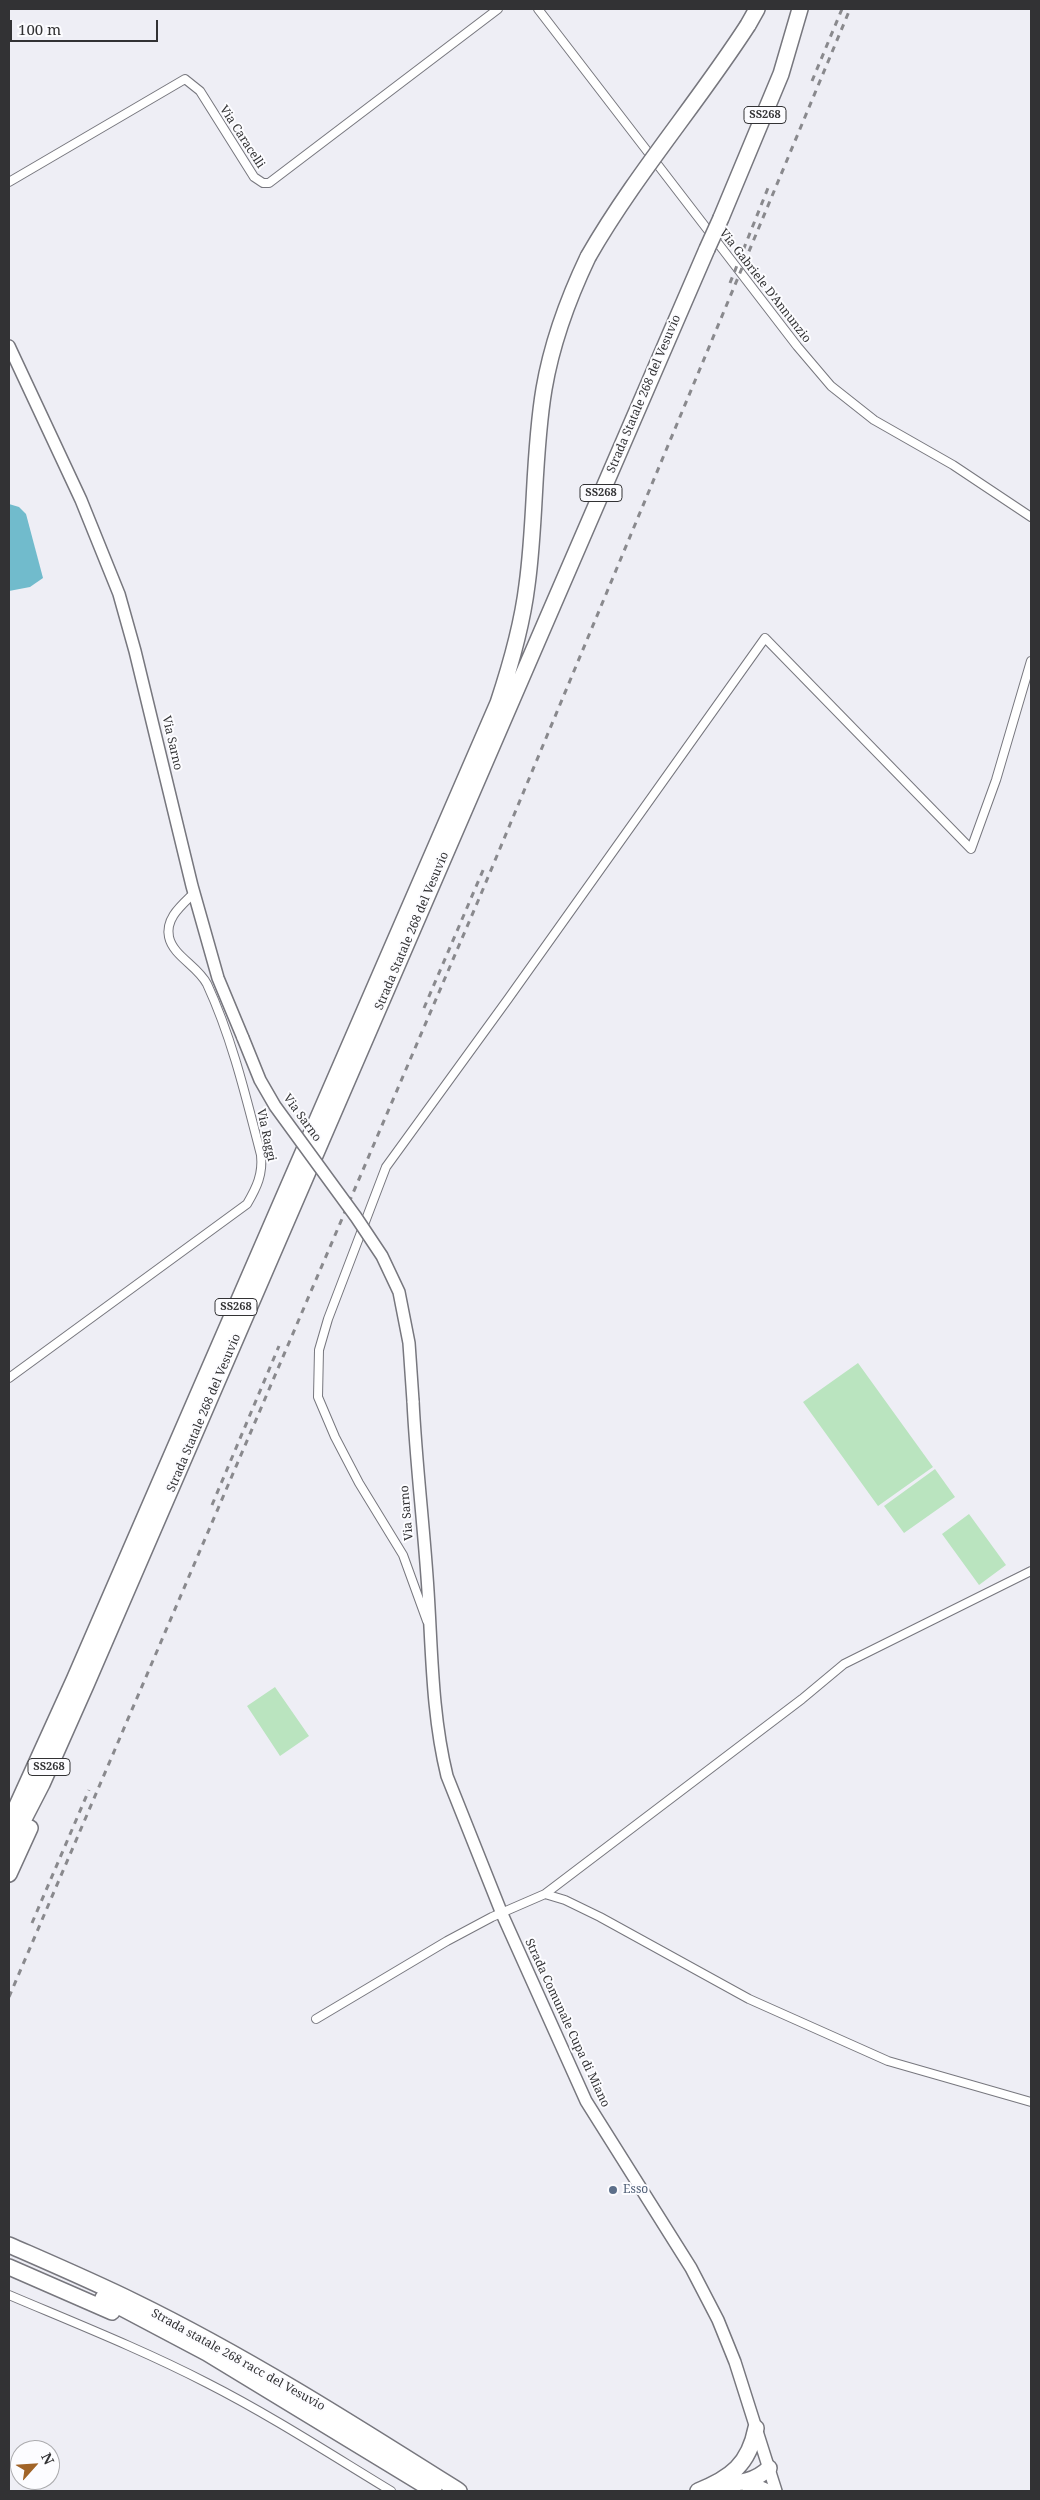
<!DOCTYPE html>
<html>
<head>
<meta charset="utf-8">
<style>
  body { margin:0 }
  #map { position:relative; width:1040px; height:2500px; overflow:hidden; background:#eeeef5; font-family:"Noto Serif",serif }
  canvas { display:block }
  .frame { position:absolute; inset:0; border:10px solid #323234; pointer-events:none }
  .north { position:absolute; left:10px; top:2440px; width:50px; height:50px; box-sizing:border-box; background:#fcfcff; border:1px solid #ababae; border-radius:50%; rotate:64deg; font-size:14px; font-weight:700; line-height:20px; text-align:center; color:#323234 }
  .north::after { content:''; display:block; margin:auto; width:18px; height:22px; background:#a16428; clip-path:polygon(50% 0,100% 100%,50% 72%,0 100%) }
  .scale { position:absolute; left:10px; top:20px; width:148px; height:22px; box-sizing:border-box; border:2px solid #323234; border-top:0; padding-left:6px; font-size:15px; line-height:18px; white-space:nowrap; color:#323234; -webkit-text-stroke:4px #fcfcff; paint-order:stroke }
</style>
</head>
<body>
<div id="map">
<canvas width="1040" height="2500"></canvas>
<div class="frame"></div>
<div class="north">N</div>
<div class="scale">100 m</div>
</div>
<script>
const ctx = document.querySelector('canvas').getContext('2d');
ctx.lineJoin = 'round';
function fillPath(path, color) { ctx.fillStyle = color; ctx.fill(path, 'evenodd'); }
function strokePath(path, color, width, dash) { ctx.strokeStyle = color; ctx.lineWidth = width; ctx.lineCap = dash ? 'butt' : 'round'; ctx.setLineDash(dash || []); ctx.stroke(path); }
function drawText(font, color, halo, rows, align = 'center') {
  ctx.font = font + ' "Noto Serif",serif'; ctx.lineWidth = 4; ctx.setLineDash([]); ctx.textBaseline = 'middle'; ctx.strokeStyle = halo; ctx.fillStyle = color; for (const [text, x, y, turn = 0] of rows) {
    ctx.save(); ctx.translate(x, y); ctx.rotate((+turn || 0) * Math.PI / 180); ctx.textAlign = isNaN(turn) ? turn : align; if (halo) ctx.strokeText(text, 0, 0); ctx.fillText(text, 0, 0); ctx.restore();
  }
}
fillPath(new Path2D(`
  M858 1363 933 1467 878 1506 803 1402Z
  M935 1469 955 1497 904 1533 884 1506Z
  M969 1514 1006 1565 979 1585 942 1534Z
  M275 1687 309 1736 280 1756 247 1706Z`), '#bae4bf');
fillPath(new Path2D(`
  M9 504 19 507 26 514 43 578 30 587 9 591Z`), '#71bbcc');
const street = new Path2D(`
  M538 9 797 346 831 386 874 420 953 465 1031 517
  M9 182 185 79 200 91 254 177 263 183H269L498 9
  M9 1378 247 1204C257 1187 263 1174 261 1155 246 1097 232 1038 207 984 198 966 173 956 169 937 165 918 182 905 194 893
  M427 1621 403 1555 359 1483 335 1437 318 1397 319 1350 328 1319 386 1167 508 999 765 638 971 849 996 780 1031 661
  M545 1894 565 1900 600 1917 749 1999 888 2061 1031 2102
  M316 2019 447 1941 492 1917 545 1894 802 1699 844 1664 1031 1571
  M9 2295C75 2323 143 2350 207 2383 270 2415 330 2454 391 2491`);
const secondary = new Path2D(`
  M9 346 81 500 119 594 135 651 192 886 218 978 243 1038
  M413 1401C416 1464 424 1527 428 1591 432 1653 432 1715 447 1776L502 1914 586 2101 691 2268 718 2320 735 2362 776 2491`);
const highway = new Path2D(`
  M748 25 757 9
  M721 218 781 74 800 9
  M9 1823 74 1680 498 703C511 664 522 626 527 585 536 520 533 454 544 389 552 342 568 299 588 257
  M9 1848 42 1784 86 1685 707 249
  M9 1874 30 1828
  M9 2245C50 2263 92 2281 133 2301 246 2356 353 2424 459 2491
  M9 2267 112 2312
  M103 2298 207 2353 434 2491
  M744 2482 765 2491
  M715 2485C736 2483 754 2483 769 2468
  M698 2491C731 2478 749 2464 756 2428`);
strokePath(street, '#77777e', 10);
strokePath(secondary, '#77777e', 14);
strokePath(highway, '#77777e', 18);
strokePath(street, '#fff', 8);
strokePath(secondary, '#fff', 11);
strokePath(highway, '#fff', 15);
strokePath(new Path2D(`
  M812 81 842 9
  M730 283 770 183
  M424 1008 484 868
  M212 1505 279 1346
  M32 1923 89 1790
  M9 1997 481 894 850 9`), '#89898d', 3, [6, 6]);
const secondaryBridge = new Path2D(`
  M243 1038 260 1080 275 1106 356 1217 382 1256 399 1292 409 1343 413 1401`);
const highwayBridge = new Path2D(`
  M707 249 721 218
  M588 257C635 175 697 104 748 25`);
strokePath(secondaryBridge, '#77777e', 14, []);
strokePath(highwayBridge, '#77777e', 18, []);
strokePath(secondaryBridge, '#fff', 11);
strokePath(highwayBridge, '#fff', 15);
for (const [x, y, r, color] of [
  [613,2190,5,"#5c6f8a"]
]) { const dot = new Path2D(); dot.arc(x, y, r, 0, 2 * Math.PI); ctx.fillStyle = color; ctx.fill(dot); strokePath(dot, '#fcfcff', 2); }
for (const [x, y, w] of [
  [765,115,42],
  [601,493,42],
  [236,1307,42],
  [49,1767,42]
]) { const box = new Path2D(); box.roundRect(x - w / 2, y - 8.5, w, 17, 4); ctx.fillStyle = '#fcfcff'; ctx.fill(box); strokePath(box, '#323234', 1); }
drawText('bold 11px', '#323234', null, [
  ["SS268",765,115],
  ["SS268",601,493],
  ["SS268",236,1307],
  ["SS268",49,1767]
]);
drawText('12px', '#323234', '#fcfcff', [
  ["Via Caracelli",242,137,57],
  ["Via Gabriele D'Annunzio",765,286,52],
  ["Strada Statale 268 del Vesuvio",644,394,-67],
  ["Via Sarno",172,743,77],
  ["Strada Statale 268 del Vesuvio",412,931,-67],
  ["Via Sarno",302,1118,54],
  ["Via Raggi",266,1135,78],
  ["Strada Statale 268 del Vesuvio",204,1413,-67],
  ["Via Sarno",407,1513,-95],
  ["Strada Comunale Cupa di Miano",567,2023,65],
  ["Strada statale 268 racc del Vesuvio",238,2360,29]
]);
drawText('12px', '#4e5e75', '#fcfcff', [
  ["Esso",623,2190]
], 'left');
</script>
</body>
</html>
